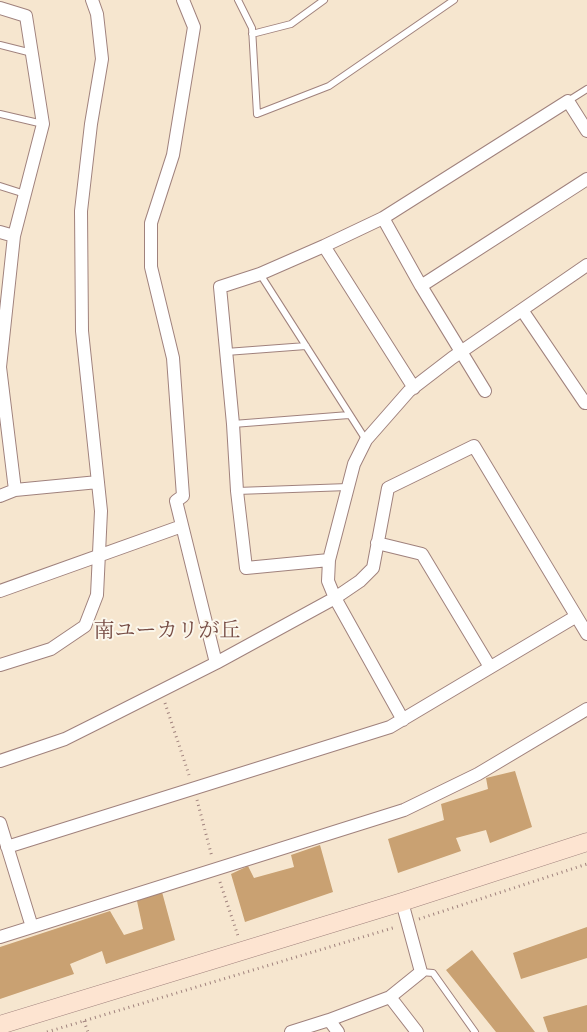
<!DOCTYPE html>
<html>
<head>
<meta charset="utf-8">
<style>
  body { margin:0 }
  canvas { display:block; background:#f6e6cf }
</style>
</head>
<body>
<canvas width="587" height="1032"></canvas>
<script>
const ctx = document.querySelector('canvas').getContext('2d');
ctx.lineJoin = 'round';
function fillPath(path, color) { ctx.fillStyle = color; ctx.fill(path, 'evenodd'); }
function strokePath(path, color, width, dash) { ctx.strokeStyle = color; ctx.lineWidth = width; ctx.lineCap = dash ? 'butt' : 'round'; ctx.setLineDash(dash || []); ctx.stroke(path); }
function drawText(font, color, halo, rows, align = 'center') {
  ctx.font = font + ' Cardo,"Noto Serif JP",serif'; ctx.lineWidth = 4; ctx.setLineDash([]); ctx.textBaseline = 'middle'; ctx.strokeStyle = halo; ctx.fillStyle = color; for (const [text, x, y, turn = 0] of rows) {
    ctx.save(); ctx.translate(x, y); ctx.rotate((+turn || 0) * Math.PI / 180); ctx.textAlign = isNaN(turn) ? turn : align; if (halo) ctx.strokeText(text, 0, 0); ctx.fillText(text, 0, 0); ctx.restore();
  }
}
fillPath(new Path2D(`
  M515 771 532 827 490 843 486 830 456 838 461 851 398 873 388 839 444 820 441 804 488 789 486 778Z
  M320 845 333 892 245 922 231 874 248 866 254 878 294 867 291 855Z
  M162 892 175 940 106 964 102 951 70 964 74 974 0 999V947L110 911 124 935 143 929 137 901Z
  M587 927V958L521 979 513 953Z
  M472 950 535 1032H496L446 970Z
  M587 1005V1032H548L543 1017Z`), '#c9a172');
const lane = new Path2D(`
  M238 0 252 28 257 114 329 86 454 0
  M252 34 291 24 324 0
  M0 45 32 53
  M568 101 587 89
  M0 114 43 124
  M0 186 25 194
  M260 274 366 440
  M226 352 306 346
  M233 424 349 415
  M237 491 348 487
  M421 972 433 973 475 1032`);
const street = new Path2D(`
  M183 0 194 27 173 155 151 223V267L173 358 183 496 176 501 216 663
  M0 8 26 16 43 124 14 236 0 367 15 490
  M383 218 421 286 485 391
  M0 232 14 236
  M324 246 414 388
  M421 286 587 179
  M522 310 585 403H587
  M0 496 15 490 98 482
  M377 543 422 554 490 667
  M329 560 246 568 237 491 233 424 220 287 260 274 324 246 383 218 568 101 587 131
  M0 591 182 526
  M0 665 51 649 85 626 97 595 101 511 82 331 81 211 91 124 102 59 97 14 92 0
  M403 720 335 598 328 581 329 560 354 464 366 440 409 391 452 358 587 265
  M0 761 65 739 103 720 216 663 335 598 360 581 373 568 388 488 474 446 587 634
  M0 823 32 927
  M7 847 390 727 575 617
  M0 937 404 810 478 774 587 709
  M390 997 417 1032
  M329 1020 338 1032
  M291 1032 329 1020 390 997 421 972 402 902`);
const secondary = new Path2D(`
  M0 1025 402 902 587 842`);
strokePath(lane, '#a0827d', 8);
strokePath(street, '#a0827d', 14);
strokePath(secondary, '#a0827d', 19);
strokePath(new Path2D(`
  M165 703 189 775
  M197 800 212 857
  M220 882 238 936
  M419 919 587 864
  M84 1021 88 1032
  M47 1032 396 927`), '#a0827d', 3, [1, 4]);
strokePath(lane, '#fff', 6);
strokePath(street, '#fff', 12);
strokePath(secondary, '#fde4d1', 18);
drawText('21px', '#764c44', '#fbf7ec', [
  ["南ユーカリが丘",167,632]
]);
</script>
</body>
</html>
